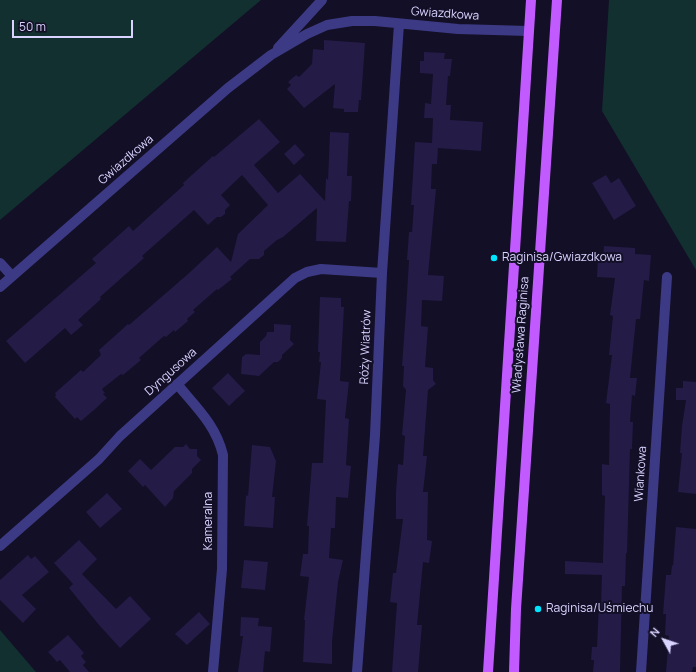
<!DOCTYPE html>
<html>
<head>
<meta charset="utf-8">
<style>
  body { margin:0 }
  #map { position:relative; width:696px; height:672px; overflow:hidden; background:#130f26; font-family:Manrope,sans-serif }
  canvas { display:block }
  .north { position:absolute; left:644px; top:620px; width:40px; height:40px; -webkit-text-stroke:3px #130f26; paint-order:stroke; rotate:310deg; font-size:11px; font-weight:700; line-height:16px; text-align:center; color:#d9d4ff }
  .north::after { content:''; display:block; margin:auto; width:14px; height:18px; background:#d9d4ff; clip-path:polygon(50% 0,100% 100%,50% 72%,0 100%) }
  .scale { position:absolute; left:12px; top:20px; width:121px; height:18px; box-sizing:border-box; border:2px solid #d9d4ff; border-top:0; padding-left:5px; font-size:12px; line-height:14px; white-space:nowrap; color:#d9d4ff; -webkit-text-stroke:3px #130f26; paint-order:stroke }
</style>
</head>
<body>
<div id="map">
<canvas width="696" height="672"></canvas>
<div class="north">N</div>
<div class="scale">50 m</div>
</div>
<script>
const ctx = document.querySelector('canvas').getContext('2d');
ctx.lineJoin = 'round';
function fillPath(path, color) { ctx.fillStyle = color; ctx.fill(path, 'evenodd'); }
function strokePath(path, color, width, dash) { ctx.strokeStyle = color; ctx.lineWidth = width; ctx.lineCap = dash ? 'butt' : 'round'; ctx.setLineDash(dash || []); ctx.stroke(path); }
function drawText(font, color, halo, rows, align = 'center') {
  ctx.font = font + ' Manrope,sans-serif'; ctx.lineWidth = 4; ctx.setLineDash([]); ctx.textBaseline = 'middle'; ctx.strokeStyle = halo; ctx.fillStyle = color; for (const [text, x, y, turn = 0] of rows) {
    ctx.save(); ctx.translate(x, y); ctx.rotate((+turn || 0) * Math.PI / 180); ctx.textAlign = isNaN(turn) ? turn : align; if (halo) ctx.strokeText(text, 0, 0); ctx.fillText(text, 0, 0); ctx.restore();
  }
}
fillPath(new Path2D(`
  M0 0H261L0 220Z
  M609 0H696V270L602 111Z
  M0 630 36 672H0Z`), '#12302f');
fillPath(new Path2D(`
  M324 40 365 43 361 100H359L358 112H344V109L333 108 335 84 304 108 287 89 291 85 288 82 296 75 299 77 312 64 313 49 324 50Z
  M424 52 445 53 444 59H452L450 76H448L446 105H451L450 120 483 122 481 151 438 148 437 164H432L431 189H436L428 275 444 276 442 301 422 300 421 326 428 327 425 367 433 368V380L436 384 428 390 423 456H427L423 492H428L427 540 432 541 429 563 423 562 417 625H422L418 672H392L397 603 390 602 393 573H396L403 519H396V492L398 464 403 465 405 436 402 435 406 390 403 386 404 366H402L406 310 409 260H407L409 232H412L414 205H411L413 174 415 142 432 143 433 118H424L425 103 431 104 433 74 420 73V61H424Z
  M259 119 280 142 254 165 278 193 300 174 325 201 326 178 328 180 330 132 349 133 347 176H352L351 201H349L346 242 316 241 317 208 283 237 277 240 271 245 264 251V255L259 259H250L230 277 232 279 218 290 217 289 193 310 195 312 187 319 188 321 175 332 174 330 166 337 164 336 139 358 141 360 123 375 121 374 102 389 105 393 103 394 107 398 94 410 81 421 77 417 75 419 55 397 56 395 55 393 81 370 83 372 101 355 99 350 128 324 129 325 188 274 217 247 231 262 238 234 268 205 242 175 221 195 230 205 225 210V214L221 217H217L208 225 194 210 142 256 144 258 100 297 101 299 78 320 83 325 71 335 65 328 25 363 6 341 96 263 92 259 129 226 133 231 184 185 183 183 213 156 214 157Z
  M295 144 305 155 294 165 284 154Z
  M606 175 611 183 619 178 636 206 614 220 592 183Z
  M604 246 635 248V254L651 255 649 281 644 280 640 319H636L630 378H637L635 396 632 395 630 422H633L632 449H630L627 553H626L625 586H622L620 672H593L594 660H591L592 647H597L599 603 601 604 602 575 565 574V561L603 563V559L605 496 602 495V464L609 465 610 404 606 403 612 355H609L613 316 610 315 615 278 597 277 598 259H603Z
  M320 297 341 298V307H344L340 381 349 382 345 418 349 419 346 465 351 466 348 498 336 497 335 528H331L329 558 343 560 338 582 332 642V664L303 662 305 620H304L309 577 300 576 303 554H308L309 526H307L312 463H323L326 400 317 399 321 362H319L320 352H318Z
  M274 324 291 325 290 340 294 344 282 355V358L278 362H274L259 376 241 374 242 357 246 354 260 355V342L266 336 267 332H274Z
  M228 373 245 391 229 406 212 388Z
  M683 381 696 382V494L678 492 682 453H680L682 426 686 400H676V388H683Z
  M186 444 190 449H197V456L201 460 192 469V473L174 491 173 498 165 507 145 485 143 487 128 471 140 459 151 470 175 447H183Z
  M252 445 270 447 276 461 272 497H275L273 528 244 526 246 495 248 496Z
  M107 493 122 509 100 528 86 512Z
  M676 527 696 529V667H693L692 672H666L669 636 665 635 666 614H663L666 575H671L672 565 673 566Z
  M79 540 97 559 82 574 116 609 130 596 151 619 120 648 99 625 69 588 73 584 54 563Z
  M28 555 31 559 35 556 49 572 22 595 36 609 23 623 0 600V580Z
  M244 560 268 562 265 590 241 588Z
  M199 612 210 624 187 645 175 634Z
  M241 617 259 618 258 626 272 627 270 652 265 651 263 672H238L243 636H240Z
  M68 635 84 653 81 656 86 662 83 665 89 672H70L60 660 57 662 48 652Z`), '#241b47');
strokePath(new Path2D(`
  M278 48 322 0
  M0 263 12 276
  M0 287 228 88 271 55 307 34 327 25 352 21H375L458 29 528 31
  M177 384C196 407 216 425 223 455L222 569 213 672
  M0 546 99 459 120 436 295 278 307 272 321 269 382 273
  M357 672 375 435 382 273 399 24
  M641 672 667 277`), '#3d3a85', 10);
strokePath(new Path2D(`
  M488 672 531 0
  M514 672 516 609 557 0`), '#c25bff', 10);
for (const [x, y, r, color] of [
  [494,258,4,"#00e5ff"],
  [538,609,4,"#00e5ff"]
]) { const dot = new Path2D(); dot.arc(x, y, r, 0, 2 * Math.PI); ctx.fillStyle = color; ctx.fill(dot); strokePath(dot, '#130f26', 1.5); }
drawText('12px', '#d9d4ff', '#130f26', [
  ["Gwiazdkowa",445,14,4],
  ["Gwiazdkowa",126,160,-41],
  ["Władysława Raginisa",521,335,-86],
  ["Róży Wiatrów",366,347,-88],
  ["Dyngusowa",171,372,-42],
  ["Wiankowa",641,474,-86],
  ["Kameralna",209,521,-90]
]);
drawText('12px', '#d9d4ff', '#130f26', [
  ["Raginisa/Gwiazdkowa",502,258],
  ["Raginisa/Uśmiechu",546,609]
], 'left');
</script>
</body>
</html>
